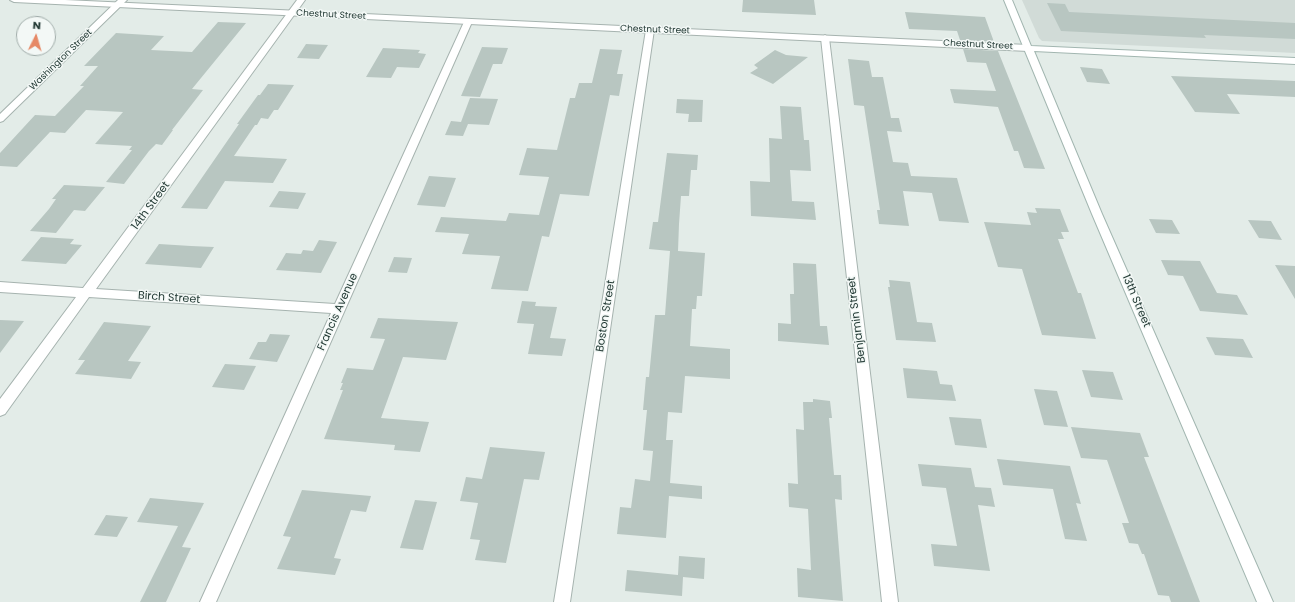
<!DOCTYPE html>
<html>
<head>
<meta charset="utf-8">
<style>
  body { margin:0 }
  #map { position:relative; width:1295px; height:602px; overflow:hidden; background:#e3ece8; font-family:Poppins,sans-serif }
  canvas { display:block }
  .north { position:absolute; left:16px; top:16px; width:40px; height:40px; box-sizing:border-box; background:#f3f8f6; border:1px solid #a0aca9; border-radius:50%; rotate:5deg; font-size:11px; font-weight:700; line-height:16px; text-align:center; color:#243b36 }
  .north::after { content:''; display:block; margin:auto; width:14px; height:18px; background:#e68966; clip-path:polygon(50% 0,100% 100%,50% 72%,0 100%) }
</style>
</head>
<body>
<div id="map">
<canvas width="1295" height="602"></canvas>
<div class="north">N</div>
</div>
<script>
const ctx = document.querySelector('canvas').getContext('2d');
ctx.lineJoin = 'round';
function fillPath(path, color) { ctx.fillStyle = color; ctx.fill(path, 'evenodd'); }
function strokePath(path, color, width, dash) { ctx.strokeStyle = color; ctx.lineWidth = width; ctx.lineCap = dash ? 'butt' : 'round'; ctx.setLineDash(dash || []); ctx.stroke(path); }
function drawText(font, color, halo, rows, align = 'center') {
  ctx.font = font + ' Poppins,sans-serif'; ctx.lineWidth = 3; ctx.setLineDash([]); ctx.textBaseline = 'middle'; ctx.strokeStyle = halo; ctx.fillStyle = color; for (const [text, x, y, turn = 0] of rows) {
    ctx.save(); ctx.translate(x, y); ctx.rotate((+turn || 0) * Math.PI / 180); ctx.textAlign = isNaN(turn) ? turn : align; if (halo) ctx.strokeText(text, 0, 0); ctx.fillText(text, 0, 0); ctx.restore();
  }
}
fillPath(new Path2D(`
  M1022 0H1295V53L1042 41 1039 38Z`), '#d1dbd7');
fillPath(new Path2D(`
  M743 0H814L816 15 742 12Z
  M1047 3 1065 4 1069 12 1295 23V39L1204 35 1206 38 1061 31Z
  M905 12 985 17 994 42 960 40 957 31 909 29Z
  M218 22 246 23 192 89 203 90 172 130H173L162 145 156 144 149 151 124 184 106 182 132 150H129L132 146 95 144 123 112 86 110 65 133 50 132 17 167 0 166V153L35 115 55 116 84 86H80L98 66H84L116 33 164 36 151 50 192 52Z
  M306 44 328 45 319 59 297 58Z
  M482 47 508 48 502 64H493L480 97 461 96Z
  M383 48 420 50 418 53 426 54 419 68 397 67 391 78 366 77Z
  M600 49 622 50 617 74H623L619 96 610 95 589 196 560 194 549 237 542 236 528 291 491 289 500 256 462 254 469 234 435 232 441 217 506 221 509 213 539 215 549 177 519 175 527 148 557 150 570 98H575L579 83H592Z
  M963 49 998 51 1045 169 1024 168 1018 151H1014L998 107 954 103 950 89 996 91 986 63 967 62Z
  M775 50 786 55 808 57 773 84 750 73 758 68 754 65Z
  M848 59 869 61 872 77H883L891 118H899L902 132 887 131 893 162 908 163 911 176 957 178 969 223 939 221 932 193 903 191 909 226 879 224 877 210H880L864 106 854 105Z
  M1080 67 1102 69 1110 84 1087 82Z
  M1171 76 1295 81V97L1227 94 1240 114 1195 112Z
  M268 84 294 85 278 110H274L268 119 261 118 257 125H255L234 156 287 159 273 183 225 181 207 209 181 208 239 124H237L258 95H260Z
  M470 98 498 99 489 125 468 124 463 136 445 135 451 121 461 122Z
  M677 99 703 100 702 122H688L689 114 676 113Z
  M780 106 801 107 804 140H809L811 171 790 170 792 201 814 202 816 220 751 216 750 181 770 182 769 138 782 139Z
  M667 153 698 155 697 170H691L689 196H681L679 224 678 251 705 253 702 296H697L696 309H692L690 346 730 349V379L685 376 682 413 668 412 666 440H673L670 483 702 486V499L669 496 666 538 617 534 620 507 631 508 635 479 650 481 653 451 643 450 647 410H643L646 377H649L655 315H665L670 251 649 249 653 222H658Z
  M429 176 456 178 445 207 417 205Z
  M64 185 105 187 85 211 74 210 56 233 30 231 49 209 56 199H52Z
  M279 191 306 193 298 209 269 207Z
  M1035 208 1060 209 1069 232H1061L1064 239H1058L1078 293H1081L1096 339 1042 335 1022 269 998 267 984 222 1031 225 1027 212 1037 213Z
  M1149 219 1172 220 1180 234 1156 233Z
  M1248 220 1271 221 1282 240 1259 238Z
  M41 237 74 239 70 244 82 245 66 264 21 261Z
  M319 240 337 242 321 273 276 270 286 253 301 254 303 250 313 251Z
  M159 244 191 246 214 247 201 268 145 264Z
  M394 257 412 258 407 273 388 272Z
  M1161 260 1200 261 1217 293 1237 295 1248 315 1200 311 1183 276 1168 275Z
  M793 263 816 264 820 326H827L829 345 778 341V323L791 324 790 294H794Z
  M1275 265 1295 266V299Z
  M889 280 910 282 917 322 932 323 936 342 896 340 888 287H890Z
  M522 301 536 302 535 306 557 307 550 338 566 339 562 356 528 354 534 324 517 323Z
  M378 318 458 322 446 360 403 357 381 418 429 422 420 452 394 450 395 445 324 439 343 390H340L343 383H341L347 368 373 370 385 339 370 338Z
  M0 320 24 321 0 353Z
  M104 322 151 326 128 361 141 362 131 379 75 374 85 360H78Z
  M270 334 290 335 277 362 249 359 258 342H266Z
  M1206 337 1243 339 1253 358 1215 355Z
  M225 364 256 366 244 390 212 387Z
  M903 368 937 371 940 384 952 385 956 401 907 398Z
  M1082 370 1113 372 1123 400 1091 397Z
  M1034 389 1057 391 1068 427 1044 425Z
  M813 399 830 401 832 418H829L834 475H841L842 500 835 499 843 601 798 597 797 568 811 570 808 509 789 507 788 483 798 484 796 429 804 430 803 402H813Z
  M949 417 981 419 987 448 955 445Z
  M1071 427 1140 433 1149 457H1144L1200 602H1171L1169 596 1158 595 1144 554H1142L1138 544 1129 543 1122 523H1129L1107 460 1081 458Z
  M490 447 545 452 539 480 524 479 506 563 475 560 480 540 470 539 478 503 460 501 466 477 482 479Z
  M997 459 1070 466 1081 504 1076 503 1087 541 1065 539 1053 489 1003 485Z
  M918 464 971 468 975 487 991 488 995 507 978 505 990 571 934 566 931 544 957 546 946 488 922 486Z
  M302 490 371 496 366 512 351 510 334 558 341 559 335 575 277 569 291 537 283 536Z
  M150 498 204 503 182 547 191 548 166 602H140L178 526 137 522Z
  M415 500 437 502 423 550 400 548Z
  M106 515 128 517 117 537 94 535Z
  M679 556 705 558 704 579 683 577 682 596 625 591 627 570 678 575Z`), '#b8c6c1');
const minor = new Path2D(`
  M118 0H127L3 121 0 122V114Z
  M297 0H305L96 289 335 304 464 22 468 20 472 22 216 602H200L331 313 89 297 5 414 0 416V399L76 297 0 292V282L83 288Z
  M650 27 654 30 570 602H554L646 30Z
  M825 35 829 38 898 602H882L821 38Z`);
const tertiary = new Path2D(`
  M10 0H65L1028 45 1032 48 1028 51 14 2Z`);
const secondary = new Path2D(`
  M1004 0H1012L1031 46 1295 58V64L1034 51 1102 214 1273 602H1257L1092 214Z`);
strokePath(minor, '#a6b3af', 2);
strokePath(tertiary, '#a6b3af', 2);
strokePath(secondary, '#a2b6b0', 2);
fillPath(minor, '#fff');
fillPath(tertiary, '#fff');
fillPath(secondary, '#fff');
drawText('9px', '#243b36', '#f3f8f6', [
  ["Chestnut Street",331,15,3],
  ["Chestnut Street",655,30,2],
  ["Chestnut Street",978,45,3],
  ["Washington Street",61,60,-44]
]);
drawText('11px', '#243b36', '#f3f8f6', [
  ["14th Street",151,206,-54],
  ["Birch Street",169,298,4],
  ["13th Street",1136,301,67],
  ["Francis Avenue",338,312,-66],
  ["Boston Street",606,316,-81],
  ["Benjamin Street",857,320,-97]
]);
</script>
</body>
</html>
